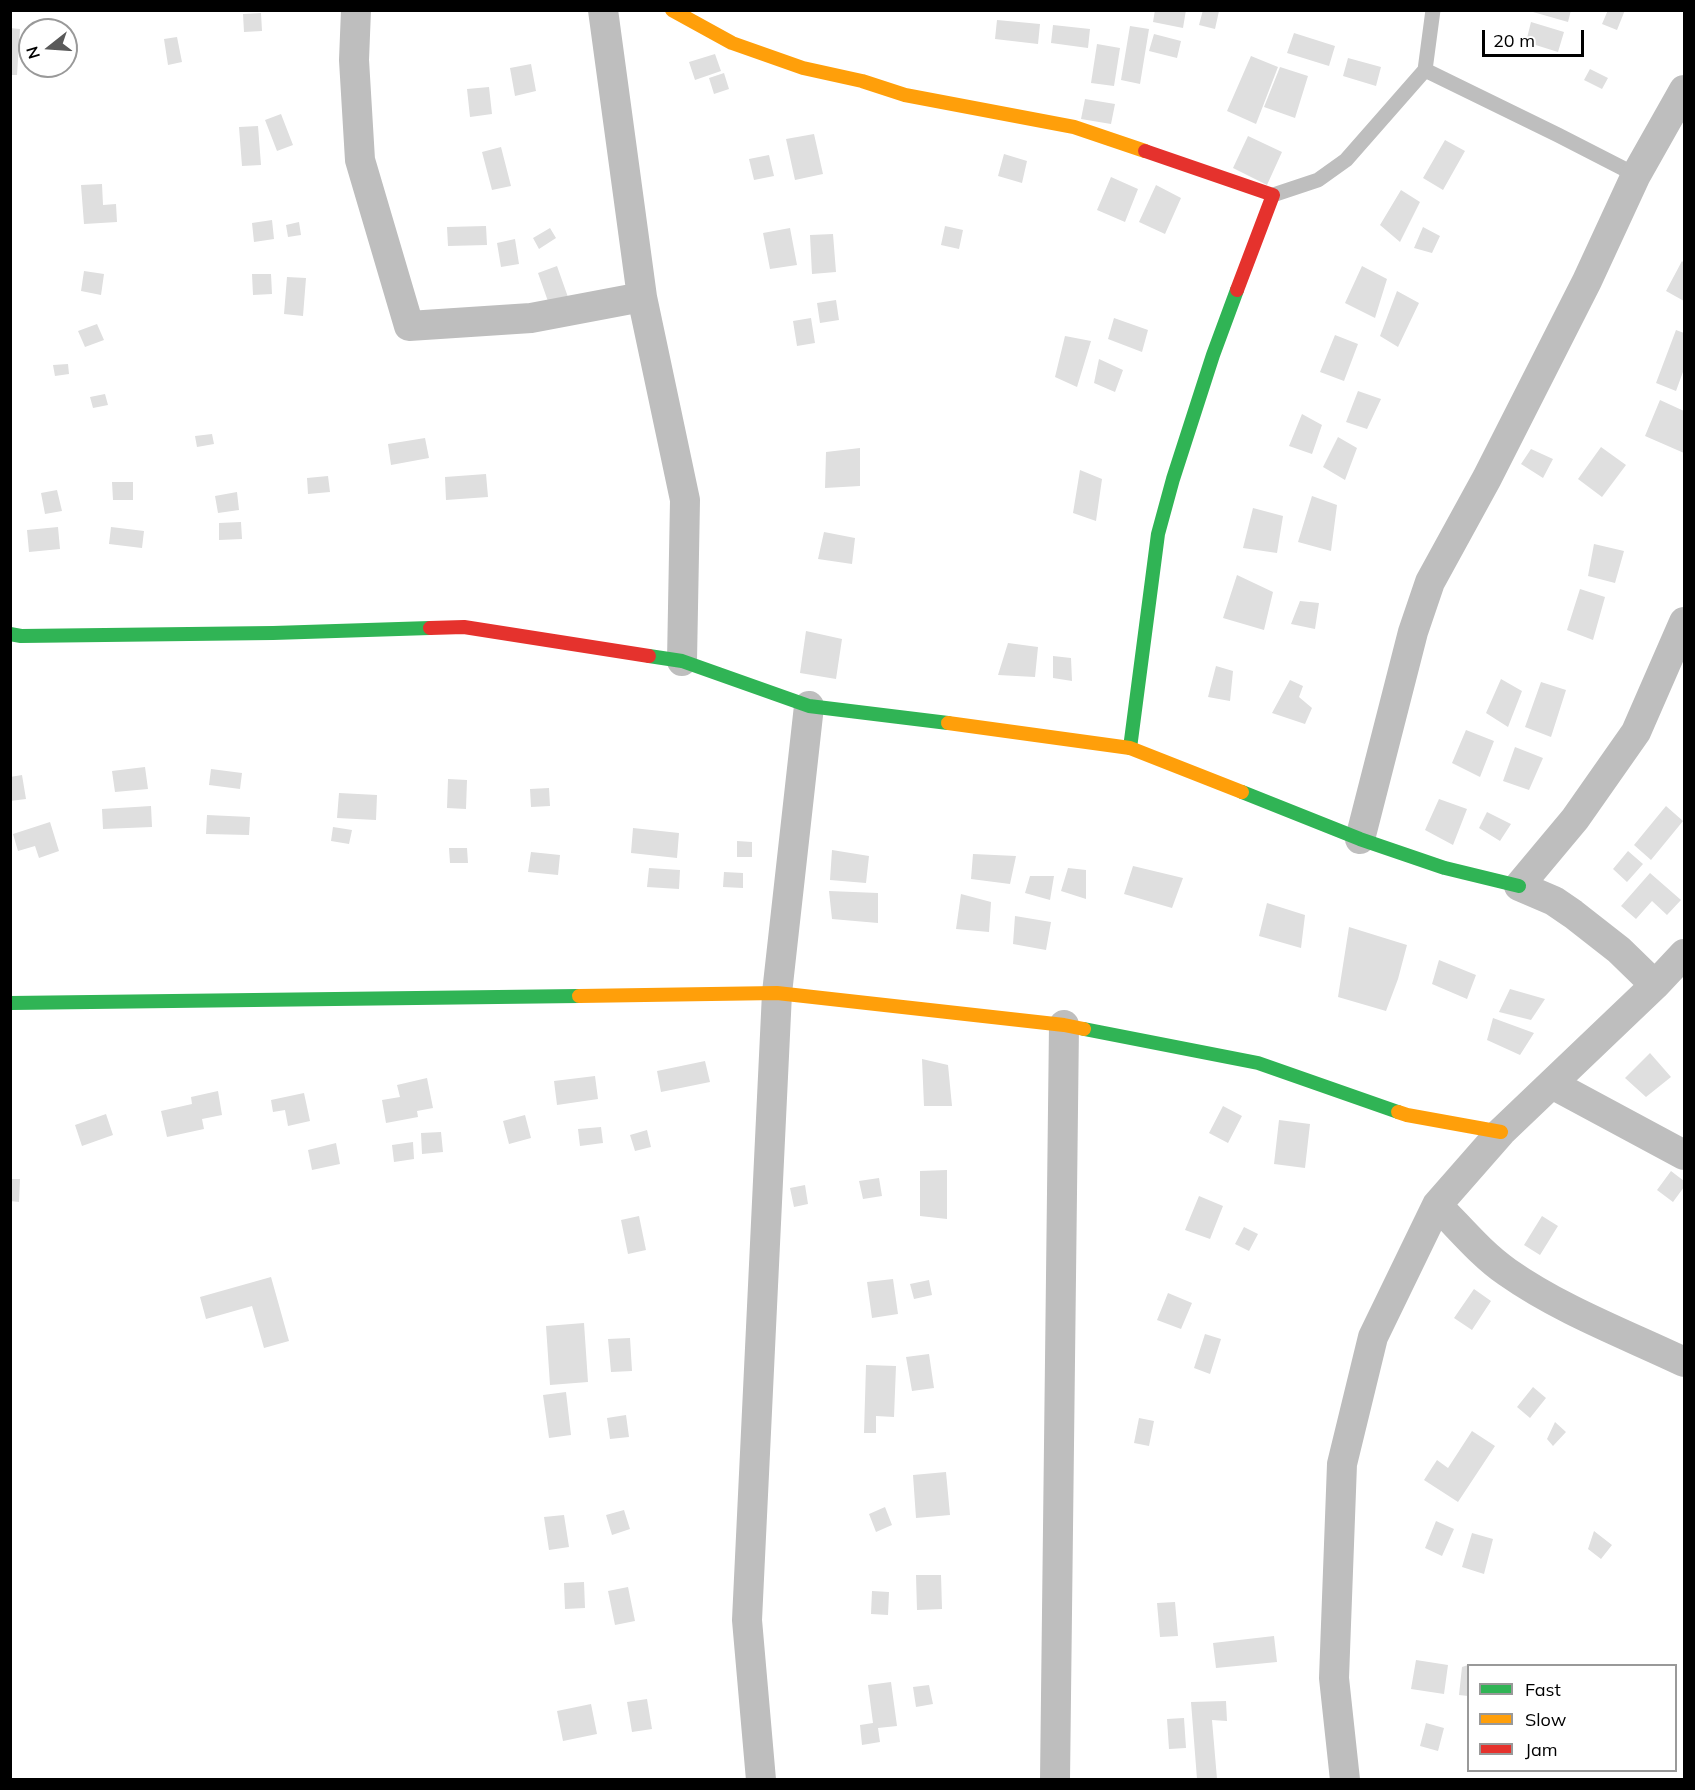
<!DOCTYPE html>
<html>
<head>
<meta charset="utf-8">
<style>
  body { margin:0 }
  #map { position:relative; width:1695px; height:1790px; overflow:hidden; background:#fff; font-family:Mulish,sans-serif }
  canvas { display:block }
  .frame { position:absolute; inset:0; border:12px solid #000; pointer-events:none }
  .legend { position:absolute; left:1467px; top:1664px; width:210px; height:108px; box-sizing:border-box; background:#fff; border:2px solid #999; margin:0; padding:8px 10px; list-style:none; font-size:18px; color:#000 }
  .legend li { display:flex; align-items:center; gap:12px; height:30px }
  .legend b { width:30px; border:2px solid #999 }
  .north { position:absolute; left:18px; top:18px; width:60px; height:60px; box-sizing:border-box; background:#fff; border:2px solid #999; border-radius:50%; rotate:253deg; font-size:16px; font-weight:700; line-height:24px; text-align:center; color:#000 }
  .north::after { content:''; display:block; margin:auto; width:21px; height:27px; background:#595959; clip-path:polygon(50% 0,100% 100%,50% 72%,0 100%) }
  .scale { position:absolute; left:1482px; top:30px; width:102px; height:27px; box-sizing:border-box; border:3px solid #000; border-top:0; padding-left:8px; font-size:18px; line-height:21px; white-space:nowrap; color:#000; -webkit-text-stroke:4px #fff; paint-order:stroke }
</style>
</head>
<body>
<div id="map">
<canvas width="1695" height="1790"></canvas>
<div class="frame"></div>
<ul class="legend">
<li><b style="height:8px;background:#30b455"></b>Fast</li>
<li><b style="height:8px;background:#ff9f0a"></b>Slow</li>
<li><b style="height:8px;background:#e5322d"></b>Jam</li>
</ul>
<div class="north">N</div>
<div class="scale">20 m</div>
</div>
<script>
const ctx = document.querySelector('canvas').getContext('2d');
ctx.lineJoin = 'round';
function fillPath(path, color) { ctx.fillStyle = color; ctx.fill(path, 'evenodd'); }
function strokePath(path, color, width, dash) { ctx.strokeStyle = color; ctx.lineWidth = width; ctx.lineCap = dash ? 'butt' : 'round'; ctx.setLineDash(dash || []); ctx.stroke(path); }
fillPath(new Path2D(`
  M1155 10H1186L1183 28 1153 22Z
  M1203 10 1219 11 1215 29 1199 25Z
  M1526 10H1571L1568 22Z
  M1608 10H1625L1617 30 1602 24Z
  M261 13 262 31 244 32 243 14Z
  M997 20 1040 24 1038 44 995 39Z
  M1531 22 1564 32 1558 52 1526 42Z
  M1053 25 1090 29 1088 48 1051 43Z
  M1130 26 1149 29 1140 84 1121 80Z
  M10 28 20 29 17 75H10Z
  M1294 33 1335 46 1329 66 1287 53Z
  M1154 34 1181 41 1177 58 1149 51Z
  M177 37 182 62 168 65 164 39Z
  M1097 44 1120 48 1114 86 1091 83Z
  M715 54 721 71 695 80 689 62Z
  M1251 56 1278 67 1256 124 1227 111Z
  M1348 58 1381 67 1376 86 1343 76Z
  M531 64 536 91 515 96 510 68Z
  M1280 67 1308 76 1295 118 1264 107Z
  M1590 69 1608 78 1602 89 1584 80Z
  M724 73 729 89 714 94 709 78Z
  M489 87 492 114 470 117 467 89Z
  M1085 99 1115 104 1111 124 1081 119Z
  M281 114 293 145 277 151 265 120Z
  M258 126 261 165 242 166 239 127Z
  M814 134 823 174 795 180 786 139Z
  M1248 136 1282 152 1267 185 1233 168Z
  M1445 140 1465 151 1443 190 1423 178Z
  M501 147 511 186 492 190 482 152Z
  M1004 154 1027 161 1022 183 998 176Z
  M769 155 774 176 754 180 749 159Z
  M1111 177 1138 189 1125 222 1097 210Z
  M102 184 103 205 116 204 117 222 84 224 81 185Z
  M1156 185 1181 198 1165 234 1139 222Z
  M1401 190 1420 202 1400 242 1380 225Z
  M272 220 274 239 254 242 252 223Z
  M299 222 301 235 288 237 286 225Z
  M486 226 487 245 448 246 447 227Z
  M945 226 963 230 959 249 941 245Z
  M1423 227 1440 236 1432 253 1414 248Z
  M550 228 556 238 539 249 533 238Z
  M790 228 797 265 770 269 763 233Z
  M833 234 836 272 812 274 810 235Z
  M515 239 519 264 501 267 497 243Z
  M1682 261 1684 263V301L1666 291Z
  M557 266 569 300 550 307 538 273Z
  M1362 266 1387 279 1375 318 1345 303Z
  M84 271 104 274 101 295 81 291Z
  M252 274H271L272 294 253 295Z
  M287 277 306 278 303 316 284 314Z
  M1397 291 1419 303 1398 347 1380 336Z
  M836 300 839 320 820 323 817 303Z
  M811 318 815 343 797 346 793 321Z
  M1114 318 1148 330 1142 352 1108 339Z
  M97 324 104 340 85 347 78 331Z
  M1676 330 1684 333V369L1676 391 1656 383Z
  M1335 335 1358 344 1344 381 1320 372Z
  M1065 336 1091 341 1077 387 1055 377Z
  M1099 359 1123 370 1115 392 1094 383Z
  M68 364 69 374 55 376 53 365Z
  M1358 391 1381 399 1367 429 1346 422Z
  M105 394 108 405 93 408 90 397Z
  M1660 400 1684 411V453L1645 436Z
  M1302 414 1322 425 1312 454 1289 446Z
  M212 434 214 444 197 447 195 436Z
  M1338 437 1357 448 1345 480 1323 467Z
  M425 438 429 458 391 465 388 444Z
  M1601 447 1626 465 1602 497 1578 479Z
  M860 448V486L825 488 826 452Z
  M1531 449 1553 459 1543 478 1521 464Z
  M1080 470 1102 479 1096 521 1073 513Z
  M486 474 488 497 446 500 445 477Z
  M328 476 330 492 308 494 307 478Z
  M112 482H133V500H113Z
  M57 490 62 511 45 514 41 493Z
  M237 492 239 510 218 513 215 496Z
  M1312 496 1337 505 1331 551 1298 542Z
  M1253 508 1283 516 1277 553 1243 548Z
  M241 522 242 539 219 540V523Z
  M58 527 60 549 29 552 27 530Z
  M111 527 144 531 142 548 109 544Z
  M824 532 855 538 852 564 818 559Z
  M1594 544 1624 551 1615 583 1588 576Z
  M1237 575 1273 592 1264 630 1223 618Z
  M1580 589 1605 597 1593 640 1567 630Z
  M1300 601 1319 603 1315 629 1291 624Z
  M806 631 842 639 836 679 800 673Z
  M1008 643 1038 647 1035 677 998 675Z
  M1053 656 1071 658 1072 681 1053 678Z
  M1216 666 1233 671 1230 701 1208 697Z
  M1501 679 1522 691 1508 727 1486 713Z
  M1290 680 1303 686 1299 697 1312 708 1305 724 1272 713Z
  M1541 682 1566 690 1551 737 1525 727Z
  M1466 730 1494 741 1480 777 1452 763Z
  M1515 747 1543 758 1529 790 1503 781Z
  M145 767 148 789 115 792 112 771Z
  M211 769 242 773 240 789 209 785Z
  M22 775 26 799 10 801V777Z
  M448 779 467 780 466 809 447 808Z
  M549 788 550 806 531 807 530 789Z
  M339 793 377 795 376 820 337 818Z
  M1439 799 1467 809 1453 845 1425 830Z
  M151 806 152 827 103 829 102 809Z
  M1666 806 1683 821 1651 860 1634 845Z
  M1487 812 1511 824 1500 841 1479 828Z
  M207 815 250 817 249 835 206 834Z
  M50 822 59 851 39 858 35 846 18 851 13 834Z
  M333 827 352 830 349 844 331 841Z
  M633 828 679 833 677 858 631 853Z
  M737 841 752 842V857H737Z
  M449 848H467L468 863H450Z
  M832 850 869 856 866 883 830 880Z
  M1628 851 1643 864 1627 882 1613 869Z
  M531 852 560 855 558 875 528 872Z
  M973 854 1016 856 1010 884 971 879Z
  M1133 866 1183 878 1172 908 1124 894Z
  M649 868 680 870 679 889 647 887Z
  M1068 868 1086 870V899L1061 891Z
  M724 872 743 873V888L723 887Z
  M1650 873 1681 900 1667 915 1652 901 1636 919 1621 906Z
  M1030 876H1054L1050 900 1025 893Z
  M829 891 878 893V923L832 919Z
  M961 894 991 902 989 932 956 929Z
  M1267 903 1305 915 1301 948 1259 936Z
  M1015 916 1051 922 1046 950 1013 944Z
  M1349 927 1407 945 1398 979 1386 1011 1338 997Z
  M1439 960 1476 975 1467 999 1432 984Z
  M1510 989 1545 999 1531 1020 1499 1012Z
  M1493 1018 1534 1033 1520 1055 1487 1040Z
  M1650 1053 1671 1077 1646 1097 1625 1078Z
  M922 1059 948 1065 952 1106H924Z
  M705 1061 710 1082 661 1092 657 1071Z
  M595 1076 598 1099 557 1105 554 1081Z
  M427 1078 433 1108 417 1111 418 1117 386 1123 382 1100 400 1097 397 1085Z
  M218 1091 222 1115 202 1119 204 1129 167 1137 161 1111 192 1104 191 1097Z
  M304 1093 310 1121 288 1126 285 1110 273 1112 271 1100Z
  M1223 1106 1242 1116 1228 1143 1209 1133Z
  M106 1114 113 1135 82 1146 75 1125Z
  M525 1115 531 1138 509 1144 503 1121Z
  M1279 1120 1310 1124 1305 1168 1274 1164Z
  M601 1127 603 1143 580 1146 578 1129Z
  M647 1130 651 1147 635 1151 630 1135Z
  M441 1132 443 1152 422 1154 421 1133Z
  M413 1142 414 1159 394 1162 392 1145Z
  M336 1143 340 1164 312 1170 308 1150Z
  M947 1170V1219L920 1216V1171Z
  M1671 1171 1684 1181V1187L1673 1202 1657 1190Z
  M879 1178 882 1196 863 1199 859 1181Z
  M10 1179H20L19 1202 10 1201Z
  M805 1185 808 1204 794 1207 790 1188Z
  M1199 1196 1223 1206 1210 1239 1185 1230Z
  M639 1216 646 1250 628 1254 621 1220Z
  M1542 1216 1558 1226 1540 1255 1524 1245Z
  M1244 1227 1258 1234 1249 1251 1235 1244Z
  M271 1277 289 1341 264 1348 252 1306 206 1319 200 1297Z
  M893 1279 898 1314 872 1318 867 1282Z
  M929 1280 932 1295 914 1299 910 1284Z
  M1474 1289 1491 1301 1472 1330 1454 1318Z
  M1168 1293 1192 1303 1181 1329 1157 1320Z
  M584 1323 588 1382 550 1385 546 1326Z
  M1205 1334 1221 1339 1210 1374 1194 1368Z
  M630 1338 632 1371 611 1372 608 1339Z
  M929 1354 934 1388 912 1391 906 1357Z
  M866 1365 896 1366 894 1417 876 1416V1433H864Z
  M1533 1387 1546 1398 1530 1418 1517 1407Z
  M566 1392 571 1435 549 1438 543 1395Z
  M626 1415 629 1437 610 1439 607 1418Z
  M1139 1418 1154 1421 1149 1446 1134 1443Z
  M1555 1422 1566 1432 1553 1446 1547 1439Z
  M1472 1431 1495 1446 1458 1502 1424 1480 1437 1460 1448 1468Z
  M946 1472 950 1515 916 1518 913 1475Z
  M885 1507 892 1525 876 1532 869 1514Z
  M624 1510 630 1529 612 1535 606 1515Z
  M564 1515 569 1547 549 1550 544 1517Z
  M1436 1521 1454 1529 1442 1556 1425 1548Z
  M1594 1531 1612 1545 1601 1559 1588 1549Z
  M1472 1533 1493 1539 1484 1574 1462 1567Z
  M916 1575H941L942 1609 917 1610Z
  M584 1582 585 1608 565 1609 564 1583Z
  M628 1587 635 1621 615 1625 608 1591Z
  M872 1591 889 1592 888 1615 871 1614Z
  M1175 1602 1178 1636 1160 1637 1157 1603Z
  M1274 1636 1277 1662 1216 1668 1213 1643Z
  M1416 1660 1448 1665 1444 1694 1411 1689Z
  M1468 1665V1696L1459 1695 1462 1667Z
  M891 1682 897 1726 878 1728 880 1742 862 1745 860 1725 873 1723 868 1685Z
  M929 1685 933 1704 916 1707 913 1687Z
  M647 1699 652 1729 632 1732 627 1702Z
  M1226 1701 1227 1721 1212 1720 1217 1779H1197L1191 1702Z
  M591 1704 597 1734 563 1741 557 1711Z
  M1184 1718 1186 1748 1169 1749 1167 1719Z
  M1426 1723 1444 1728 1438 1751 1420 1746Z`), '#dfdfdf');
strokePath(new Path2D(`
  M1425 70 1558 135 1636 175
  M1273 195 1318 180 1346 160 1425 70 1433 10`), '#bebebe', 15);
strokePath(new Path2D(`
  M356 10 354 60 360 160 409 326 531 318 642 297
  M603 10 642 297 685 500 682 661
  M1360 839 1413 632 1430 582 1487 478 1587 281 1636 175 1684 90
  M1655 985 1619 950 1573 914 1554 901 1519 886 1575 819 1636 732 1684 622
  M1552 1084 1684 1155
  M1437 1205C1460 1228 1481 1254 1507 1272 1561 1310 1625 1334 1684 1362
  M761 1780 747 1620 777 993 809 706
  M1055 1780 1064 1025
  M1345 1780 1334 1678 1342 1464 1373 1337 1437 1205 1501 1132 1655 985 1684 954`), '#bebebe', 30);
strokePath(new Path2D(`
  M10 634 21 636 273 633 430 628
  M649 656 682 661 809 706 948 723
  M1130 748 1158 534 1173 479 1213 355 1237 290
  M1242 792 1360 839 1445 868 1519 886
  M10 1003 579 996
  M1084 1029 1258 1063 1398 1112`), '#30b455', 14);
strokePath(new Path2D(`
  M672 10 732 43 803 68 862 81 905 95 1074 127 1145 151
  M948 723 1130 748 1242 792
  M579 996 777 993 1064 1025 1084 1029
  M1398 1112 1407 1115 1501 1132`), '#ff9f0a', 14);
strokePath(new Path2D(`
  M1145 151 1273 195 1237 290
  M430 628 464 627 649 656`), '#e5322d', 14);
</script>
</body>
</html>
